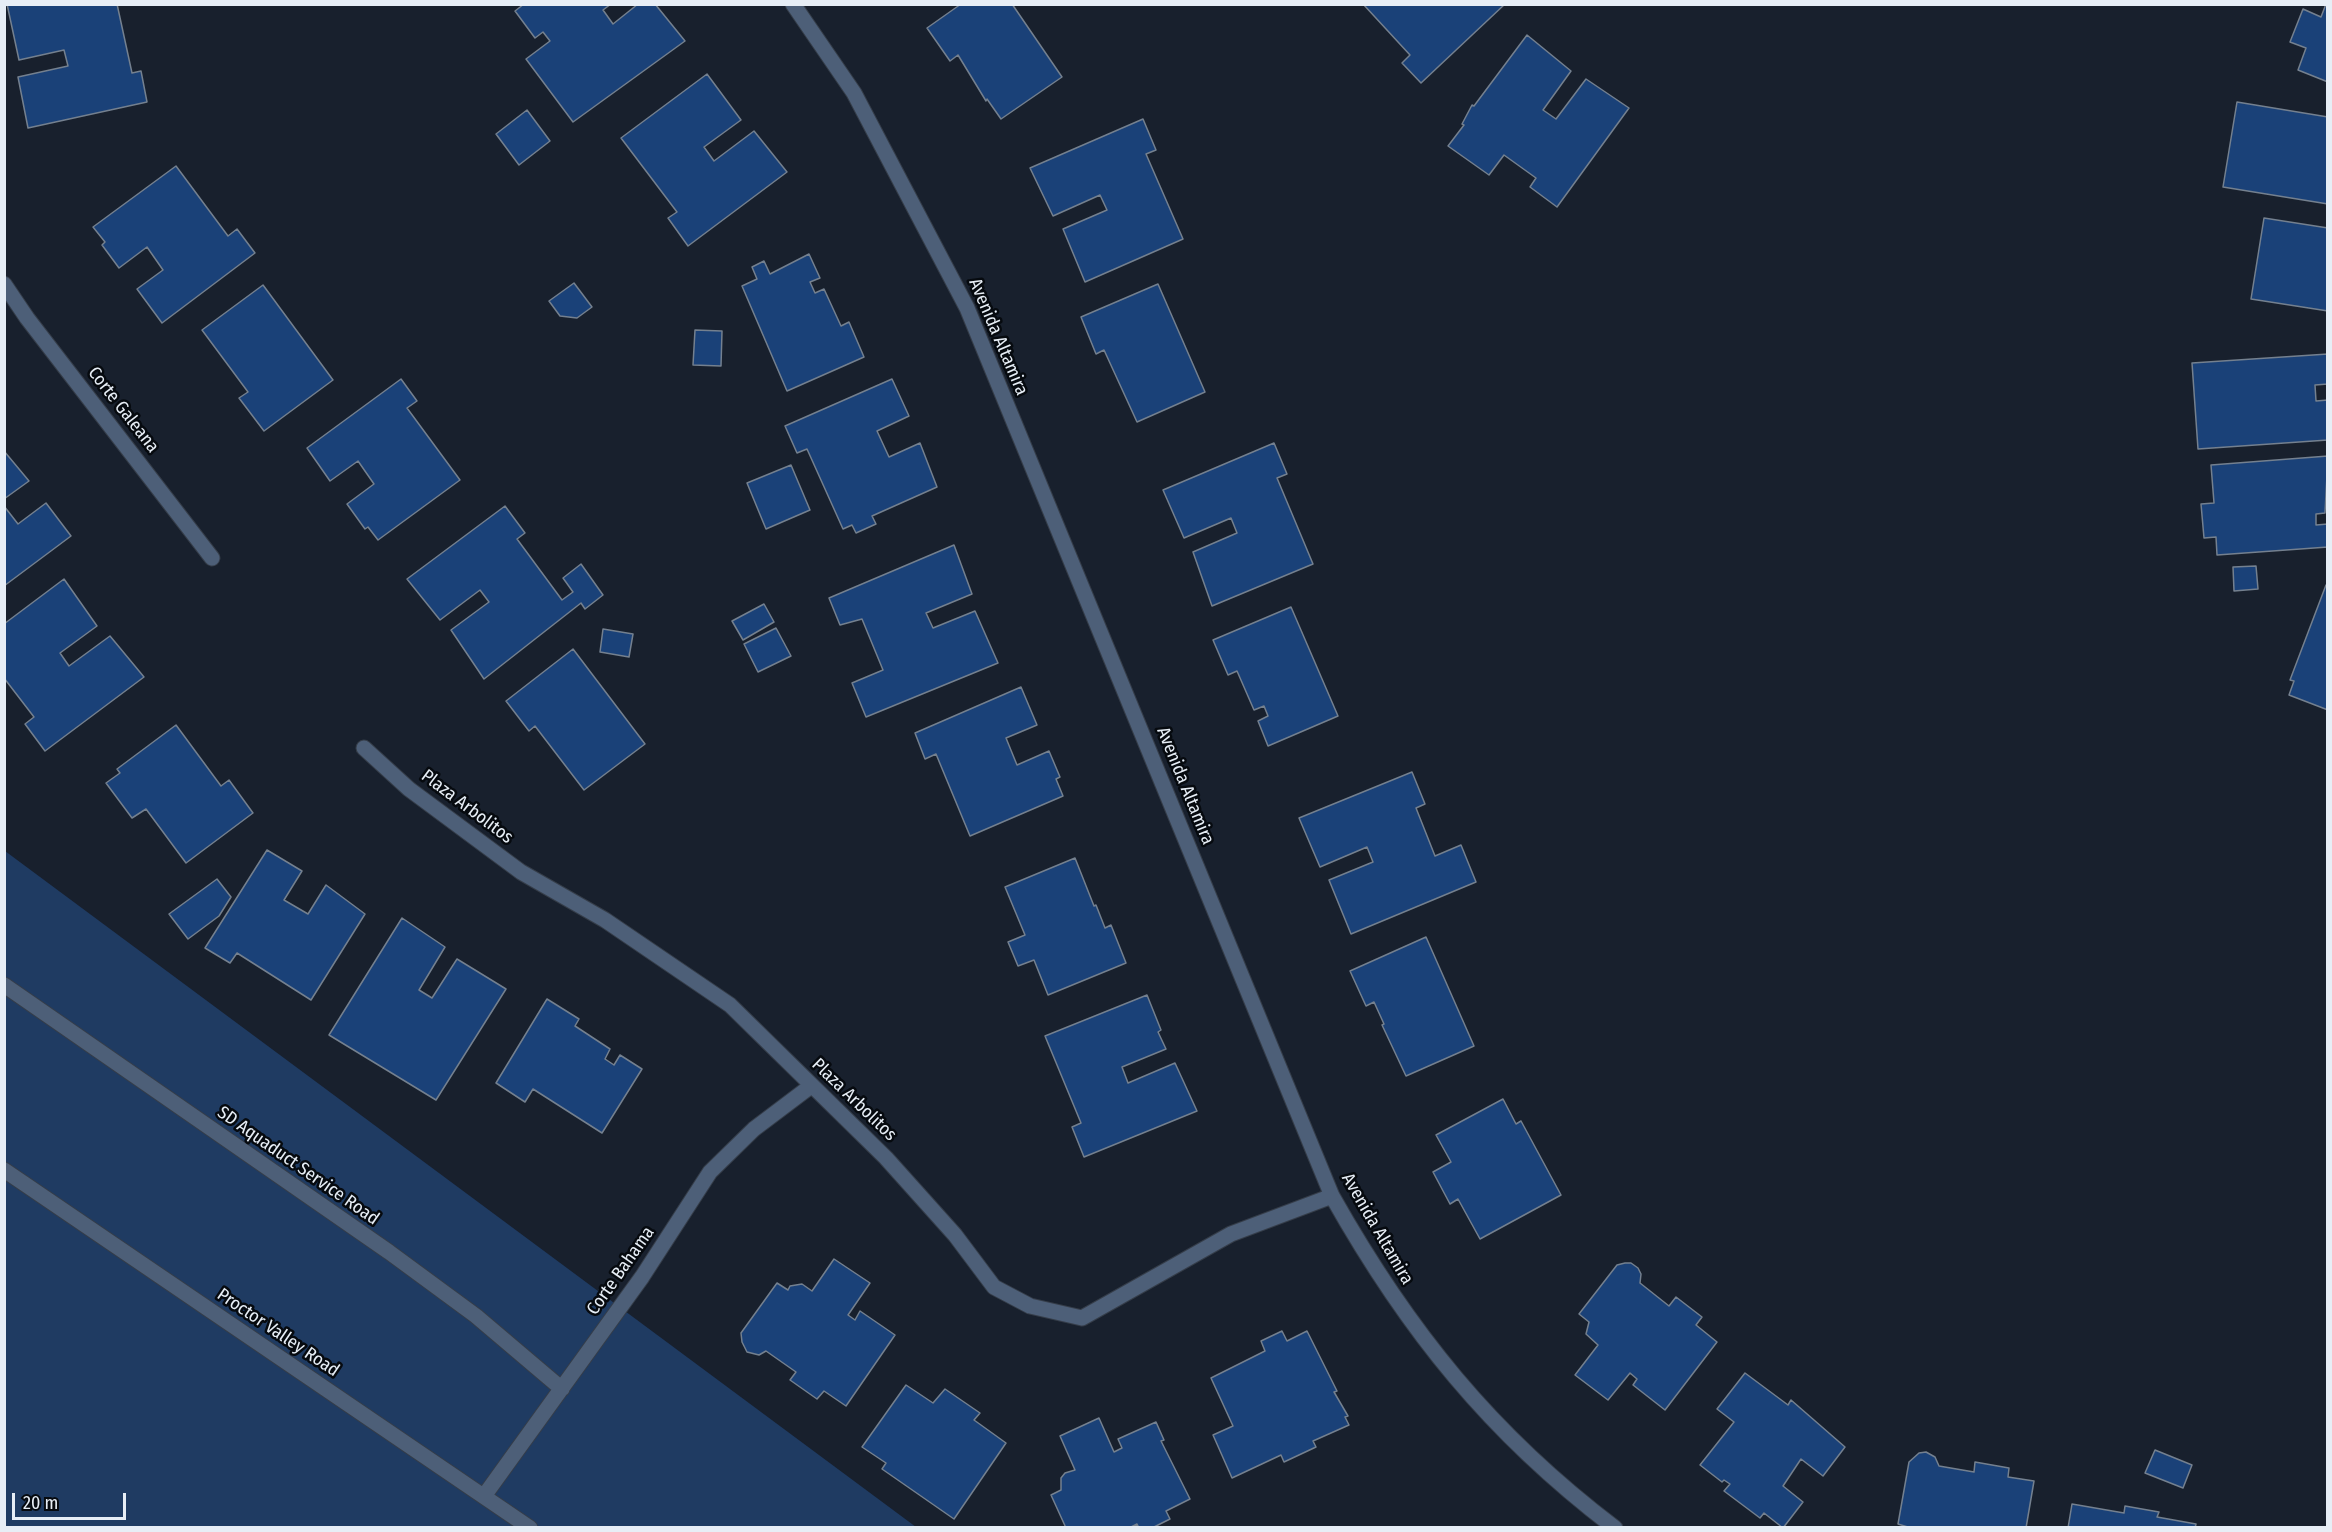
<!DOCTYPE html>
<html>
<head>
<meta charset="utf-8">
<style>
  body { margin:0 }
  #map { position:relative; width:2332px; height:1532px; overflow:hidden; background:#18202d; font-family:"Fira Sans Condensed",sans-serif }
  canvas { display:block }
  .frame { position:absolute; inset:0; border:6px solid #e7eef6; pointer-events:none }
  .scale { position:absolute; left:12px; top:1493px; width:114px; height:27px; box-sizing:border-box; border:3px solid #e7eef6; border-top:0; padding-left:8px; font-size:18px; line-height:21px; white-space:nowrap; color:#e7eef6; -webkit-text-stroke:4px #060a0f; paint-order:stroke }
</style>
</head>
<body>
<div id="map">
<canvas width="2332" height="1532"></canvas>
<div class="frame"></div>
<div class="scale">20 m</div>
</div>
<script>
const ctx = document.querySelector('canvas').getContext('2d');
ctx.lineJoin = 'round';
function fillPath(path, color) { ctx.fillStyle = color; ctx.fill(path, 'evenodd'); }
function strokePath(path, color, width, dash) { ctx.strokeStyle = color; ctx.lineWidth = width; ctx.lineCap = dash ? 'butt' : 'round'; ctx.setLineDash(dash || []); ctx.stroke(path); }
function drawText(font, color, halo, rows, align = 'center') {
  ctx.font = font + ' "Fira Sans Condensed",sans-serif'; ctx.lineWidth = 5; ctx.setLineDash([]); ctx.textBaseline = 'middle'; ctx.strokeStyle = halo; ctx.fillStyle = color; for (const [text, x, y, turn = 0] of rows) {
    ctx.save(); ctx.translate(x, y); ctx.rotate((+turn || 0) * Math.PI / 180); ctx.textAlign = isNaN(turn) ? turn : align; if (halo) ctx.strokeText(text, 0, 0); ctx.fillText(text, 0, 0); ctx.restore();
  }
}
fillPath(new Path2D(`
  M5 851 916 1527H5Z`), '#1f3b62');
const building = new Path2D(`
  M7 4H117L132 73 141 71 147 102 28 128 18 77 68 66 64 50 19 60Z
  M524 4H611L603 10 613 24 638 4H655L685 41 573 122 526 59 550 41 543 32 535 38 515 11Z
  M961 4H1012L1062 77 1001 119 987 99 986 101 958 55 950 61 927 28Z
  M1363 4H1505L1421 83 1402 63 1410 55Z
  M2326 4H2328V82L2298 70 2306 48 2290 42 2303 9 2321 17Z
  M1527 35 1571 71 1543 110 1556 119 1586 79 1629 108 1557 207 1530 187 1536 178 1504 155 1489 175 1448 146 1464 125 1462 124 1472 105 1474 106Z
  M707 74 741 120 704 147 714 161 754 131 787 172 688 246 668 218 677 212 621 138Z
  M2237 102 2328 117V204L2223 187Z
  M527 110 550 141 519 165 496 134Z
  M1143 119 1156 150 1146 154 1183 239 1085 282 1063 229 1107 210 1100 195 1053 216 1030 168Z
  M176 166 228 236 237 229 255 253 162 323 137 289 163 270 147 247 119 268 102 245 105 242 93 227Z
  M2264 218 2328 228V311L2251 299Z
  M809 254 820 278 810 282 815 293 824 289 841 326 849 322 864 357 787 391 742 286 757 279 752 267 764 261 770 274Z
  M574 283 592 307 577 318 560 316 549 301Z
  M1158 284 1205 392 1137 422 1104 350 1096 354 1081 317Z
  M263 285 333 380 264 431 239 398 248 392 202 330Z
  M695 330 722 331 721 366 693 365Z
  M2328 354V384L2315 385 2316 401 2328 400V440L2198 449 2192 363Z
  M401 379 417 401 407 408 460 480 378 540 368 527 365 529 347 504 374 484 358 461 330 481 307 448Z
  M892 379 909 416 877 431 889 457 920 443 937 487 872 516 876 524 856 533 852 525 843 529 807 449 797 453 785 426Z
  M1274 443 1287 474 1277 478 1313 564 1212 606 1193 552 1237 533 1231 518 1184 538 1163 490Z
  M4 451 29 481 4 499Z
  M2328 456 2325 513 2316 514V525L2328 524V547L2217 555 2216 537 2204 538 2201 504 2214 503 2211 465Z
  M791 465 810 510 766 529 747 483Z
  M46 503 71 536 4 586V506L18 524Z
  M505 506 525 533 517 539 562 600 573 592 563 578 581 564 603 595 585 609 581 603 484 679 451 630 489 602 480 590 440 620 407 579Z
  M954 545 972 594 926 613 933 628 975 611 998 663 866 717 852 683 883 670 862 619 840 625 829 598Z
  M2256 566 2258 589 2234 591 2233 567Z
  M64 579 97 626 60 653 69 666 110 636 144 677 45 751 25 724 34 717 4 678V624Z
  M2326 585 2328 586V710L2289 695 2294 681 2290 680Z
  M764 604 774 622 743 640 732 621Z
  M1291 607 1338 716 1268 746 1258 721 1268 716 1264 706 1254 710 1237 671 1228 675 1213 640Z
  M776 628 791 656 758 672 744 644Z
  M603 629 633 634 629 657 600 652Z
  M573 649 645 744 584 790 535 726 529 731 506 701Z
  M1021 687 1037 725 1006 738 1017 765 1049 751 1060 777 1056 779 1063 796 970 836 936 754 925 759 915 733Z
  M176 725 221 786 229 780 253 813 186 863 146 809 132 818 106 783 120 773 117 769Z
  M1412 772 1425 804 1416 808 1435 856 1461 845 1476 882 1351 934 1329 880 1373 862 1367 847 1320 867 1299 818Z
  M267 850 302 871 284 900 308 914 326 885 365 914 311 1000 237 953 230 963 205 948Z
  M1075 858 1094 906 1096 905 1105 928 1111 925 1126 963 1048 995 1034 960 1018 966 1008 942 1025 935 1005 887Z
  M217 879 231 897 219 916 188 939 169 914Z
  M402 918 445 947 419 990 432 998 457 959 506 989 436 1100 329 1035Z
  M1426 937 1474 1046 1406 1076 1382 1025 1384 1024 1374 1002 1366 1006 1350 971Z
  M1147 995 1161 1030 1158 1032 1166 1049 1122 1067 1128 1083 1175 1063 1197 1111 1084 1157 1072 1127 1081 1123 1045 1036Z
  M547 999 579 1019 575 1026 610 1049 605 1059 614 1065 620 1055 642 1069 602 1133 533 1089 525 1102 496 1083Z
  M1503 1099 1516 1124 1521 1121 1561 1195 1480 1239 1458 1199 1450 1204 1433 1172 1451 1162 1436 1135Z
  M834 1259 870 1283 848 1315 855 1320 860 1311 895 1335 846 1406 824 1391 817 1399 790 1380 796 1372 766 1351 759 1355 747 1352 742 1342 741 1333 777 1283 788 1290 790 1286 802 1284 812 1291Z
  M1625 1263H1631L1638 1268 1641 1274 1640 1283 1669 1306 1676 1297 1702 1317 1696 1325 1717 1342 1665 1410 1633 1385 1637 1379 1630 1373 1608 1400 1575 1375 1598 1345 1586 1334 1589 1322 1579 1314 1617 1265Z
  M1282 1331 1287 1341 1307 1331 1337 1391 1334 1392 1348 1416 1345 1417 1349 1425 1313 1441 1316 1447 1284 1462 1281 1455 1232 1478 1213 1435 1233 1426 1211 1378 1265 1351 1261 1341Z
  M1745 1373 1788 1405 1791 1400 1845 1447 1823 1476 1801 1459 1783 1486 1803 1502 1783 1528 1764 1513 1760 1518 1724 1491 1730 1484 1724 1480 1722 1482 1700 1465 1734 1422 1717 1409Z
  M906 1385 933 1403 945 1389 980 1413 974 1420 1006 1443 954 1519 882 1469 886 1463 862 1447Z
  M1099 1418 1114 1452 1122 1448 1118 1439 1156 1422 1164 1440 1161 1441 1190 1499 1166 1511 1170 1519 1152 1528H1139L1137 1524 1129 1528H1066L1051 1495 1061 1490V1478L1065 1473 1075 1470 1060 1436Z
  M2155 1450 2192 1465 2183 1488 2145 1473Z
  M1926 1452 1935 1457 1939 1466 1974 1472 1975 1462 2009 1468 2008 1477 2034 1481 2026 1528H1911L1898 1524 1909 1462 1919 1453Z
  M2072 1504 2124 1513 2125 1506 2159 1512 2157 1517 2196 1524 2195 1528H2068Z`);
fillPath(building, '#1a4178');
strokePath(building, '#74808f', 1.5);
const minor = new Path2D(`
  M793 4 854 93 967 308 1332 1196C1408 1331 1491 1434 1615 1528
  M4 284 27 318 212 558
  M364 748 409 789 521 872 605 920 730 1005 886 1158 955 1235 994 1287 1030 1306 1082 1318 1231 1234 1332 1196
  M4 985 389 1252 476 1316 562 1389
  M4 1170 530 1528
  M484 1496 642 1277 710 1172 754 1129 811 1086`);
strokePath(minor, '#353d49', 17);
strokePath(minor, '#4d5f78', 15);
drawText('18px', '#e7eef6', '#060a0f', [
  ["Avenida Altamira",998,337,67],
  ["Corte Galeana",123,410,52],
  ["Avenida Altamira",1185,786,68],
  ["Plaza Arbolitos",467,807,37],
  ["Plaza Arbolitos",854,1100,44],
  ["SD Aquaduct Service Road",298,1166,35],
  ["Avenida Altamira",1377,1229,60],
  ["Corte Bahama",621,1271,-55],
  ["Proctor Valley Road",278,1333,34]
]);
</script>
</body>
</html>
